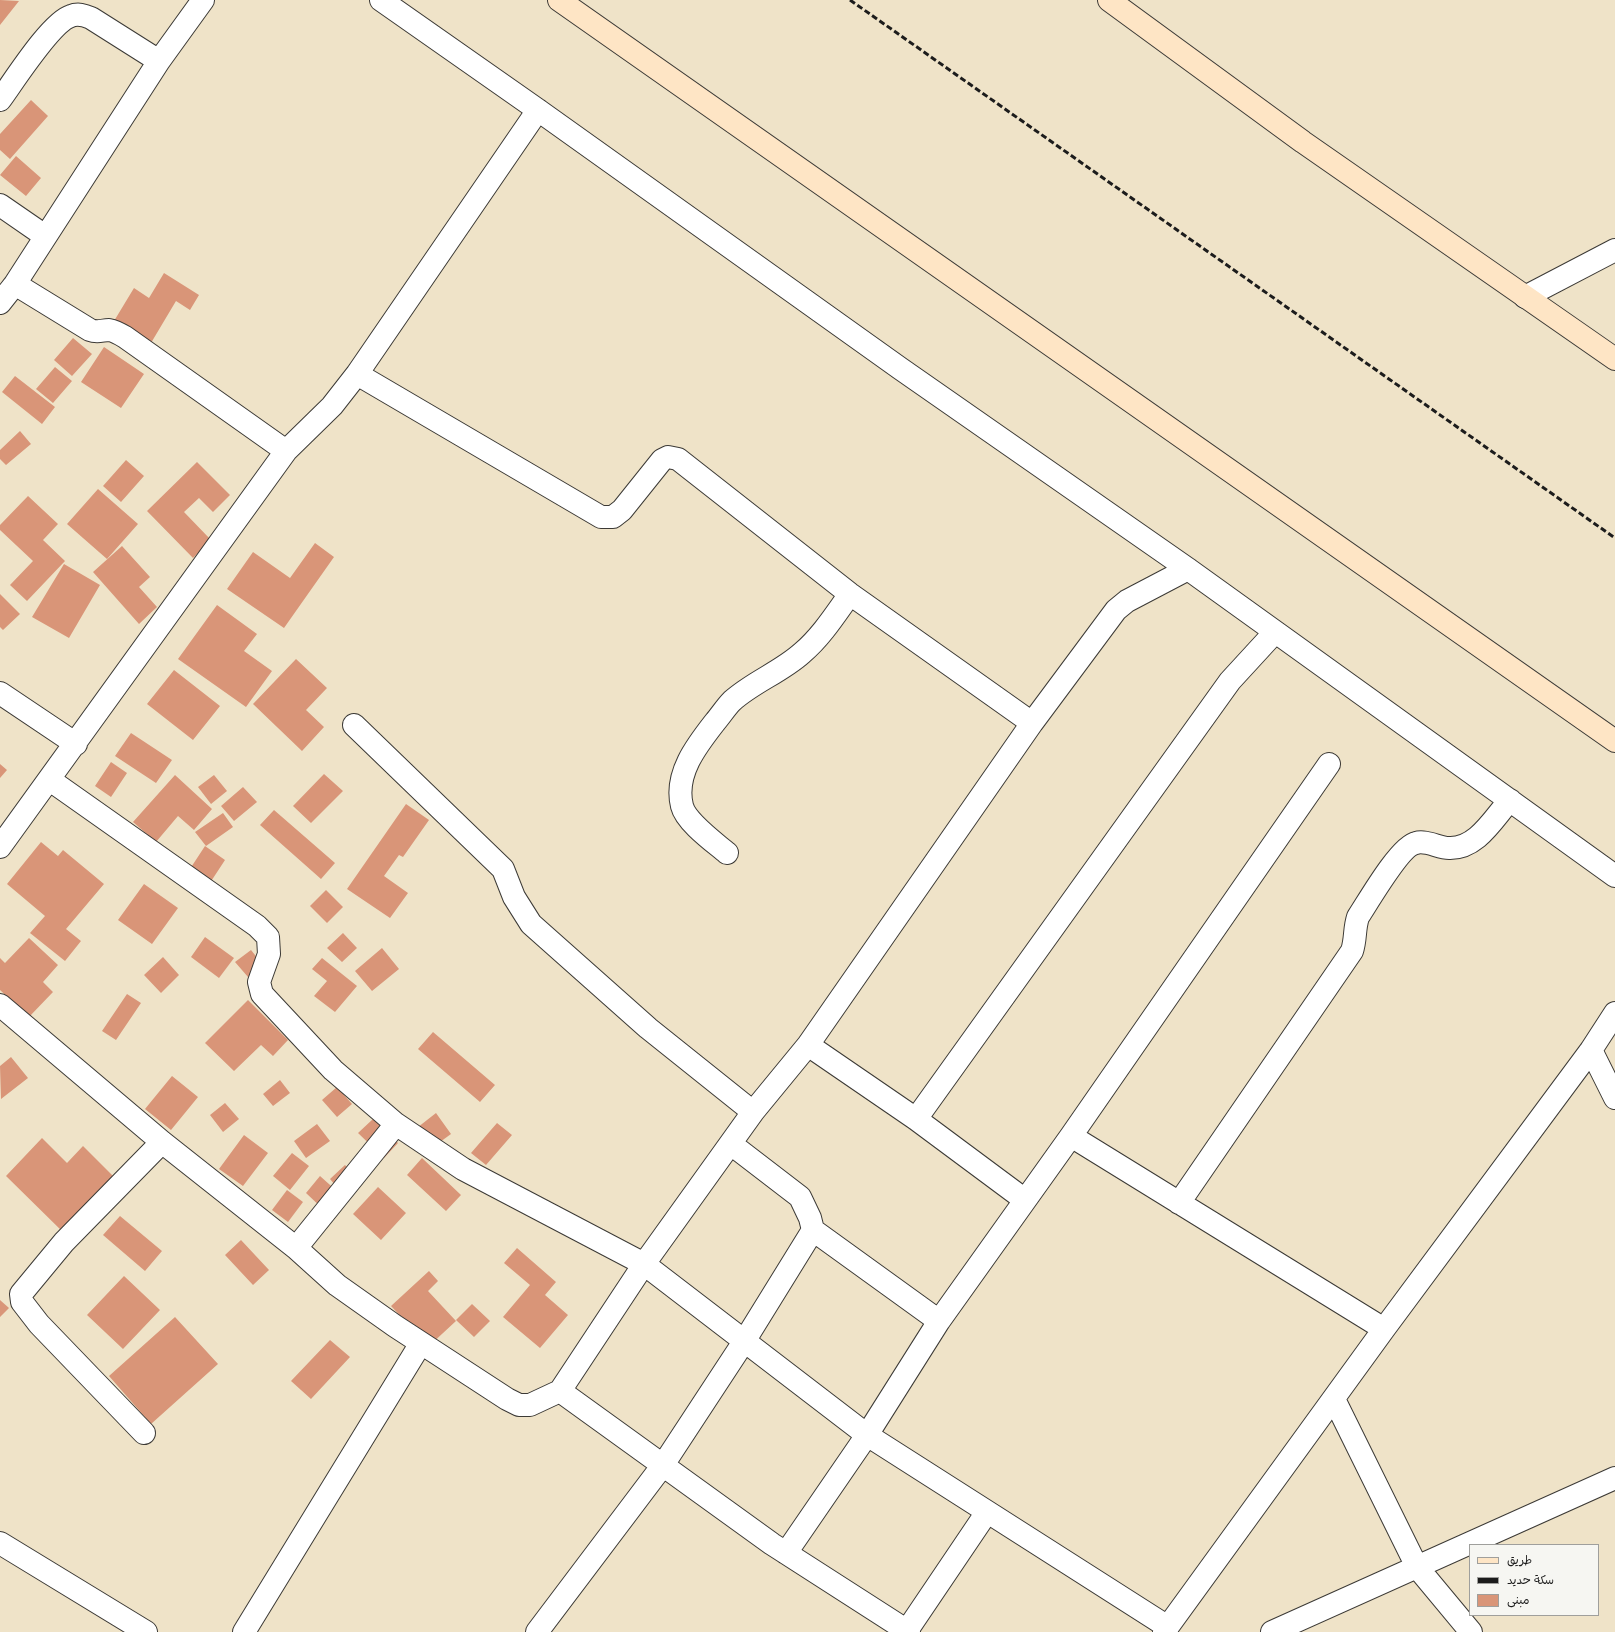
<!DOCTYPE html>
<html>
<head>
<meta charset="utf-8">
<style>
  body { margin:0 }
  #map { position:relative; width:1615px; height:1632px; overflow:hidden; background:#efe3c8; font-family:Sriracha,"Playpen Sans Arabic",sans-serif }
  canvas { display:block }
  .legend { position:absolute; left:1469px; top:1544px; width:130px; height:72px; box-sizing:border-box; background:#f6f6f2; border:1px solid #9f9f9c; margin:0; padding:5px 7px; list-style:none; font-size:12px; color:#1c1c1c }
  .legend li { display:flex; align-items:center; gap:8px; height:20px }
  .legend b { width:20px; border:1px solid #9f9f9c }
</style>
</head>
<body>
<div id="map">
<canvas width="1615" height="1632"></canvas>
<ul class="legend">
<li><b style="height:5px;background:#fee5c5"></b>طريق</li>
<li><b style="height:5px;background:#1c1c1c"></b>سكة حديد</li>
<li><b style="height:11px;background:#d99578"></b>مبنى</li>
</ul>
</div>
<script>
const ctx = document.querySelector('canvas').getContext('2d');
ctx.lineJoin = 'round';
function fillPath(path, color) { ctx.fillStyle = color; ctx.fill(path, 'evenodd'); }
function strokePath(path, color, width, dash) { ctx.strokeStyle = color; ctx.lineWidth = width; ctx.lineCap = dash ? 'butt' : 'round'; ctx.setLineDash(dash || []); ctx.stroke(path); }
fillPath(new Path2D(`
  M0 0 19 1 0 25Z
  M31 100 48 116 10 159 0 150V134Z
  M16 156 41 178 26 196 0 175Z
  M164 273 199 295 190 310 176 301 148 348 111 326 134 288 149 298Z
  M73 338 92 354 72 376 54 360Z
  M104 347 144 374 121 408 81 382Z
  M55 367 72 381 53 403 36 389Z
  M15 376 55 407 42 424 2 392Z
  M20 431 31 444 6 465 0 459V450Z
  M126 460 144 476 121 502 103 486Z
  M197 462 230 495 213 512 199 498 184 512 211 540 193 558 147 511Z
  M98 489 138 524 107 559 67 524Z
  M28 496 58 524 43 540 65 561 27 601 10 585 33 561 0 530V525Z
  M315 543 334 557 284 628 227 589 253 552 290 578Z
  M122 546 150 577 139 587 157 607 139 624 93 572Z
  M64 564 100 585 69 638 32 617Z
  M0 594 20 614 3 630 0 627Z
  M217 605 257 634 244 651 272 671 246 707 178 659Z
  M296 659 327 688 306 710 324 727 302 751 253 704Z
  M174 670 220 706 193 740 147 704Z
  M131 733 172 760 156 783 115 756Z
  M111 762 127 773 111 797 95 786Z
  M0 764 7 770 0 778Z
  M324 774 343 791 311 823 293 806Z
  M175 775 212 809 194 830 178 816 156 842 133 822Z
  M214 775 227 791 211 804 198 787Z
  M243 787 257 802 234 821 221 806Z
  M406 804 429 820 403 857 399 855 384 876 408 893 390 918 347 889Z
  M274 810 335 863 321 879 260 825Z
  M223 813 233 827 206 846 195 832Z
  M41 842 58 856 63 850 104 884 66 929 81 941 65 961 30 933 45 916 7 884Z
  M205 846 225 860 206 889 186 875Z
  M144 884 178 908 152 944 118 920Z
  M326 890 343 907 327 923 310 906Z
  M343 933 357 948 342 962 327 948Z
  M205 937 234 958 219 978 191 957Z
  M29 938 58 965 43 982 53 992 29 1017 0 990V958L5 963Z
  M382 948 399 969 372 991 355 971Z
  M251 950 263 965 248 977 235 962Z
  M163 957 179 975 161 993 144 975Z
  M322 958 357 986 335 1012 314 996 327 981 312 969Z
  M127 994 141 1003 116 1040 102 1031Z
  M248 1000 288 1040 273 1056 261 1045 234 1071 205 1043Z
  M433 1032 495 1085 480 1102 418 1049Z
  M11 1057 28 1078 1 1099 0 1066Z
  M172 1076 198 1097 171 1130 145 1109Z
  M280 1080 290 1093 273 1106 263 1094Z
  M337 1087 352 1104 337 1117 322 1100Z
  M225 1103 239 1119 223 1132 210 1115Z
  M436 1113 451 1134 429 1150 413 1131Z
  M373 1119 398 1143 384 1158 358 1133Z
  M497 1123 512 1135 486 1165 471 1153Z
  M317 1124 330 1141 306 1158 294 1141Z
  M244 1135 268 1153 243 1186 219 1169Z
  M42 1138 67 1163 83 1146 120 1183 67 1236 6 1176Z
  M292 1153 309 1166 290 1190 273 1176Z
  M422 1158 461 1195 446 1211 407 1175Z
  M345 1165 357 1178 341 1192 330 1179Z
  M320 1176 339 1193 324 1210 306 1193Z
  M378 1187 406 1213 381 1240 353 1214Z
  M287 1190 303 1202 288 1222 272 1210Z
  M120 1216 162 1251 145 1271 103 1235Z
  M241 1240 269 1270 253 1285 225 1255Z
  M517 1248 556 1282 545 1295 568 1315 540 1348 503 1317 530 1285 504 1263Z
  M429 1271 438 1281 428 1291 456 1321 429 1346 391 1306Z
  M124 1276 160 1310 123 1349 87 1315Z
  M0 1300 9 1308 0 1317Z
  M472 1304 490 1321 474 1337 456 1320Z
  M175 1317 218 1364 151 1424 109 1376Z
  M330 1340 350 1357 311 1399 291 1381Z`), '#d99578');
const street = new Path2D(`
  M381 0 538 110 901 369 1188 569 1615 876
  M0 100C14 81 51 22 71 16 78 13 84 15 91 18L159 61
  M0 205 45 236
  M15 284 90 330C98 333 102 330 109 330 115 331 120 334 125 337L286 451
  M1525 297 1615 250
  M0 303 15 284 159 61 203 0
  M357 374 601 517H613L622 510 662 460 668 457 678 459 850 594 1032 723
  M0 693 76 744
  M354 725 503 869 514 897 531 924 648 1028 753 1112
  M50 780 257 926 268 937 269 954 259 982 262 994 333 1070 396 1124 463 1169 644 1264 867 1435 1168 1627
  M0 847 286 451 332 406 357 374 538 110
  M727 853C714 842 686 822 682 806 674 774 697 745 715 722 721 715 726 707 732 701 753 682 781 672 802 653 821 637 835 615 850 594
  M0 1005 162 1142 296 1248 337 1285 395 1326 507 1399 519 1405H530L560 1391 644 1264 753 1112 808 1045 1032 723 1116 610 1127 601 1188 569
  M808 1045 916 1119 1025 1200
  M1591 1050 1615 1098
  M916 1119 1230 681 1275 632
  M1071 1136 1384 1329
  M731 1144 800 1197 810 1218 813 1230 939 1321
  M1179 1203 1352 951C1356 939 1354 929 1358 917 1368 902 1400 846 1416 843 1426 840 1439 848 1449 848 1477 849 1493 819 1510 800
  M296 1248 396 1124
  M560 1391 772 1544 909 1632
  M1334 1399 1417 1567 1471 1632
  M144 1433 39 1324 22 1302 21 1294 64 1242 162 1142
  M0 1543 146 1632
  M786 1553 867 1435 939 1321 1071 1136 1329 764
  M244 1632 421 1343
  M537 1632 663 1465 745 1340 813 1230
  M906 1632 987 1512
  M1164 1632 1384 1329 1591 1050 1615 1013
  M1272 1632 1615 1478`);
const secondary = new Path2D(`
  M559 0 1615 741
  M1109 0 1303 142 1615 359`);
strokePath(street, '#3c3a36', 24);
strokePath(secondary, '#3c3a36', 24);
strokePath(street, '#fff', 22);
strokePath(secondary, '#fee5c5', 22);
strokePath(new Path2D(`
  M850 0 1615 538`), '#1c1c1c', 3, [6, 3]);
</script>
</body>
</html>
